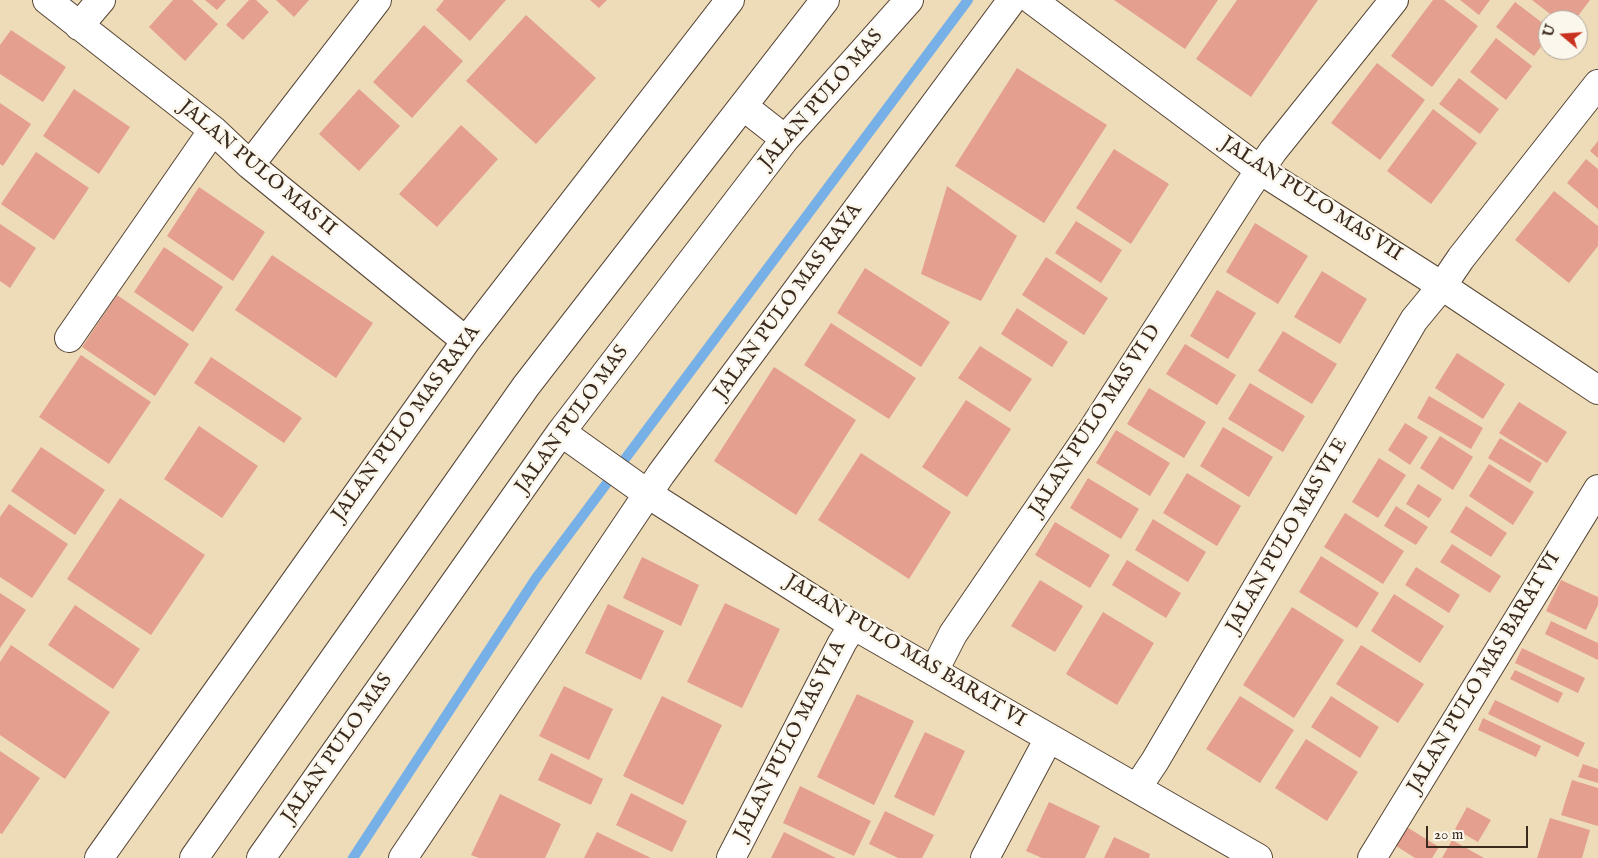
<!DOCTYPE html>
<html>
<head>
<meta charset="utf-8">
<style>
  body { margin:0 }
  #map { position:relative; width:1598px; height:858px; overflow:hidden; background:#eedcb9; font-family:"IM FELL English",serif }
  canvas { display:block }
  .north { position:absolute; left:1538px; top:10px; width:50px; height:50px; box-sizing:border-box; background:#fbf7ec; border:1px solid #aea59a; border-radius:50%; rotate:288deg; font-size:14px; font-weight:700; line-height:20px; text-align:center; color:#3b2a1e }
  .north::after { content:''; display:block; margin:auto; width:18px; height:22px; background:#c8321e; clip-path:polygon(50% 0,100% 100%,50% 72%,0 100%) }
  .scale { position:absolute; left:1426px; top:826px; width:102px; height:22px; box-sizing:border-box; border:2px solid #3b2a1e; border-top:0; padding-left:6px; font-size:15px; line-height:18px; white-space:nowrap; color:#3b2a1e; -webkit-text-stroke:4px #fbf7ec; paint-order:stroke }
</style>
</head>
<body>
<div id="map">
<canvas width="1598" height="858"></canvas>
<div class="north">U</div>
<div class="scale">20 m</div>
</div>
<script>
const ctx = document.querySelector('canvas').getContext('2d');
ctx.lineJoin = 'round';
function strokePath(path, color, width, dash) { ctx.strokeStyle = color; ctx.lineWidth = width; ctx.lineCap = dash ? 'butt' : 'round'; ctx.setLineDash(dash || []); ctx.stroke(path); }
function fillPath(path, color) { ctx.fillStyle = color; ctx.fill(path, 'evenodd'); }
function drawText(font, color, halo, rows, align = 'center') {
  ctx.font = font + ' "IM FELL English",serif'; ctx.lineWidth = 5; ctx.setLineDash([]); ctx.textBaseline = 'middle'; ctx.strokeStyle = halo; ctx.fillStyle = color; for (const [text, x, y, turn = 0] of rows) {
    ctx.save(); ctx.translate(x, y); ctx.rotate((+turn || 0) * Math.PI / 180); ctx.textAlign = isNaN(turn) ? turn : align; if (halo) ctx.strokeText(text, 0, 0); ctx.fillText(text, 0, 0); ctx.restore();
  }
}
strokePath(new Path2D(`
  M353 858 536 578 968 0`), '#76b0e6', 10);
fillPath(new Path2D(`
  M173 0H192L218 24 185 61 149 27Z
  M205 0H226L217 10Z
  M249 0H256L269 12 243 40 226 25Z
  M276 0H309L294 17Z
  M444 0H506L470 41 436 10Z
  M590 0H607L599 8Z
  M1114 0H1218L1185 49Z
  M1237 0H1318L1251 97 1196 59Z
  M1433 0H1444L1478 26 1432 87 1391 56Z
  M1460 0H1490L1479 15Z
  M1532 0H1590L1575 20H1558Z
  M1515 2 1548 27V37L1534 56 1496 27Z
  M526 15 596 78 536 144 466 81Z
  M424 25 463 61 412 118 373 82Z
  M11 30 66 67 43 102 0 74V45Z
  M1496 38 1532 66 1506 100 1470 72Z
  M1377 63 1425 100 1380 160 1331 123Z
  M1017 68 1107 125 1044 223 955 166Z
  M1459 78 1499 109 1480 134 1439 104Z
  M74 89 130 127 99 174 43 136Z
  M359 89 400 126 359 171 319 134Z
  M0 103 31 124 3 166 0 164Z
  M1433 109 1477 143 1431 204 1387 171Z
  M461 125 498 159 437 227 399 194Z
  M1598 141V158L1590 151Z
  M1114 149 1169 184 1131 244 1076 208Z
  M36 152 89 188 54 240 1 204Z
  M1586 159 1598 169V209L1567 183Z
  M947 186 1017 236 981 301 921 274Z
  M199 187 265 232 233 281 167 236Z
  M1554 191 1598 226V246L1569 283 1515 240Z
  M1076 221 1122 250 1101 283 1055 253Z
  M1255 223 1308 256 1278 304 1226 272Z
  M0 224 36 248 10 288 0 281Z
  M164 247 223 287 193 332 134 292Z
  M272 255 373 323 336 378 235 310Z
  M1046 257 1108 298 1084 335 1022 295Z
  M865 268 950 322 921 367 837 313Z
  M1322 271 1367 299 1340 344 1294 317Z
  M1217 290 1256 313 1228 359 1190 336Z
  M117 295 189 344 155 396 82 347Z
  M1017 308 1068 342 1052 367 1001 334Z
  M831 323 916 378 889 419 804 365Z
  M1283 331 1337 364 1312 404 1258 371Z
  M1185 344 1236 375 1217 405 1166 374Z
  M980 346 1032 379 1010 412 958 378Z
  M1457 353 1505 384 1483 419 1435 388Z
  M81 355 151 402 109 464 39 417Z
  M211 357 302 418 284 443 194 383Z
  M774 367 856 420 796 515 714 461Z
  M1250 383 1305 416 1283 452 1228 419Z
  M1149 388 1206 422 1184 458 1127 424Z
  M1429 396 1483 428 1471 449 1417 418Z
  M966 400 1011 429 967 497 922 467Z
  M1519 402 1567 432 1547 463 1499 433Z
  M1405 423 1428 437 1410 465 1388 450Z
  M199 426 258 466 222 518 164 479Z
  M1223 427 1273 457 1249 497 1200 466Z
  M1116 430 1170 463 1150 496 1096 463Z
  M1440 436 1473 457 1453 490 1420 468Z
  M1500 438 1542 463 1530 483 1488 458Z
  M41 447 105 490 75 535 11 491Z
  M861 453 951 512 909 579 818 520Z
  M1379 458 1406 475 1378 518 1352 502Z
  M1489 464 1534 492 1513 525 1469 496Z
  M1187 473 1241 506 1217 546 1163 513Z
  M1088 478 1139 509 1121 539 1070 508Z
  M1418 484 1442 499 1429 518 1406 504Z
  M120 498 205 555 151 635 67 579Z
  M9 504 68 544 32 598 0 577V517Z
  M1396 506 1428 527 1416 545 1384 526Z
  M1466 506 1507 533 1491 557 1450 532Z
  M1345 513 1404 551 1383 584 1324 547Z
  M1153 519 1206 552 1188 582 1135 550Z
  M1055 522 1110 555 1090 588 1035 555Z
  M1452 544 1501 576 1490 593 1440 562Z
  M1321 556 1379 593 1357 628 1299 592Z
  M642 557 699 585 681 626 623 598Z
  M1127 560 1181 593 1166 618 1112 585Z
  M1416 567 1460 595 1449 613 1405 585Z
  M1040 580 1083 606 1055 652 1011 626Z
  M1561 580 1598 597V605L1586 630 1546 611Z
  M0 593 26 610 0 648Z
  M1394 594 1444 626 1420 663 1371 631Z
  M725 603 780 629 742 708 687 682Z
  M608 604 664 631 641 680 585 653Z
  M75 605 140 649 113 689 48 645Z
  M1292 607 1344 640 1294 718 1243 685Z
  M1103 612 1154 643 1117 705 1066 674Z
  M1551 621 1598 643V660L1545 634Z
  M11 645 110 712 65 779 0 735V662Z
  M1361 645 1424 684 1398 723 1336 684Z
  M1522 648 1585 678 1578 693 1515 663Z
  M1515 670 1563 693 1558 703 1510 679Z
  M564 686 613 709 589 760 539 736Z
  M857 694 914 721 874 805 817 777Z
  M662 696 722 725 683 805 623 776Z
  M1240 696 1294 730 1260 783 1206 749Z
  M1331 696 1379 727 1360 758 1311 727Z
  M1495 700 1585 743 1578 757 1488 714Z
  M1483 718 1541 746 1536 757 1478 730Z
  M925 732 965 751 934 816 894 797Z
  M1306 739 1358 772 1327 821 1275 788Z
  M0 751 40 778 2 834 0 833Z
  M551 753 603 779 591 805 538 780Z
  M1583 764 1598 769V783L1578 777Z
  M1572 780 1598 788V826L1561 815Z
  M800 786 871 821 854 856 783 823Z
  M631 793 687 821 672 852 616 825Z
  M500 794 561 824 545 858H479L471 855Z
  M1049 802 1100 826 1085 858H1042L1026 851Z
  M1467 807 1491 820 1478 842 1455 829Z
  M885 811 934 835 922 858H898L869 844Z
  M1550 818 1590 830 1582 858H1537Z
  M1402 824 1439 847 1432 858H1415L1390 842Z
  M597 832 651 858H584Z
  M784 832 836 858H771Z
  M1114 837 1150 854 1149 858H1104Z
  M1452 840 1484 858H1442Z`), '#e49f8f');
const minor = new Path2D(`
  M47 0 213 130 250 165 466 341
  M1032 0 1260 170 1442 286 1598 390
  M79 26 101 0
  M743 106 785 139
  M250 165 377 0
  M69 338 213 130
  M561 432 648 494 853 625 1258 858
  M934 671 953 634 1091 432 1249 186 1273 151 1394 0
  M1137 788 1155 761 1414 320 1442 286 1461 258 1598 84
  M99 858 466 341 730 0
  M194 858 526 386 825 0
  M261 858 561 432 785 139 909 0
  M403 858 661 474 1012 0
  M731 858 842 643 853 625
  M985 858 1049 738
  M1372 858 1598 489`);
strokePath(minor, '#564535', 30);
strokePath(minor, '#fff', 28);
drawText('20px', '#3b2a1e', '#fbf7ec', [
  ["JALAN PULO MAS",822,100,-49],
  ["JALAN PULO MAS II",257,169,40],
  ["JALAN PULO MAS VII",1311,200,33],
  ["JALAN PULO MAS RAYA",789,302,-54],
  ["JALAN PULO MAS",573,420,-54],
  ["JALAN PULO MAS VI D",1096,421,-57],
  ["JALAN PULO MAS RAYA",407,424,-54],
  ["JALAN PULO MAS VI E",1288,536,-60],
  ["JALAN PULO MAS BARAT VI",905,652,31],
  ["JALAN PULO MAS BARAT VI",1485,673,-59],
  ["JALAN PULO MAS VI A",791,741,-63],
  ["JALAN PULO MAS",338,749,-55]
]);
</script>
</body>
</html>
